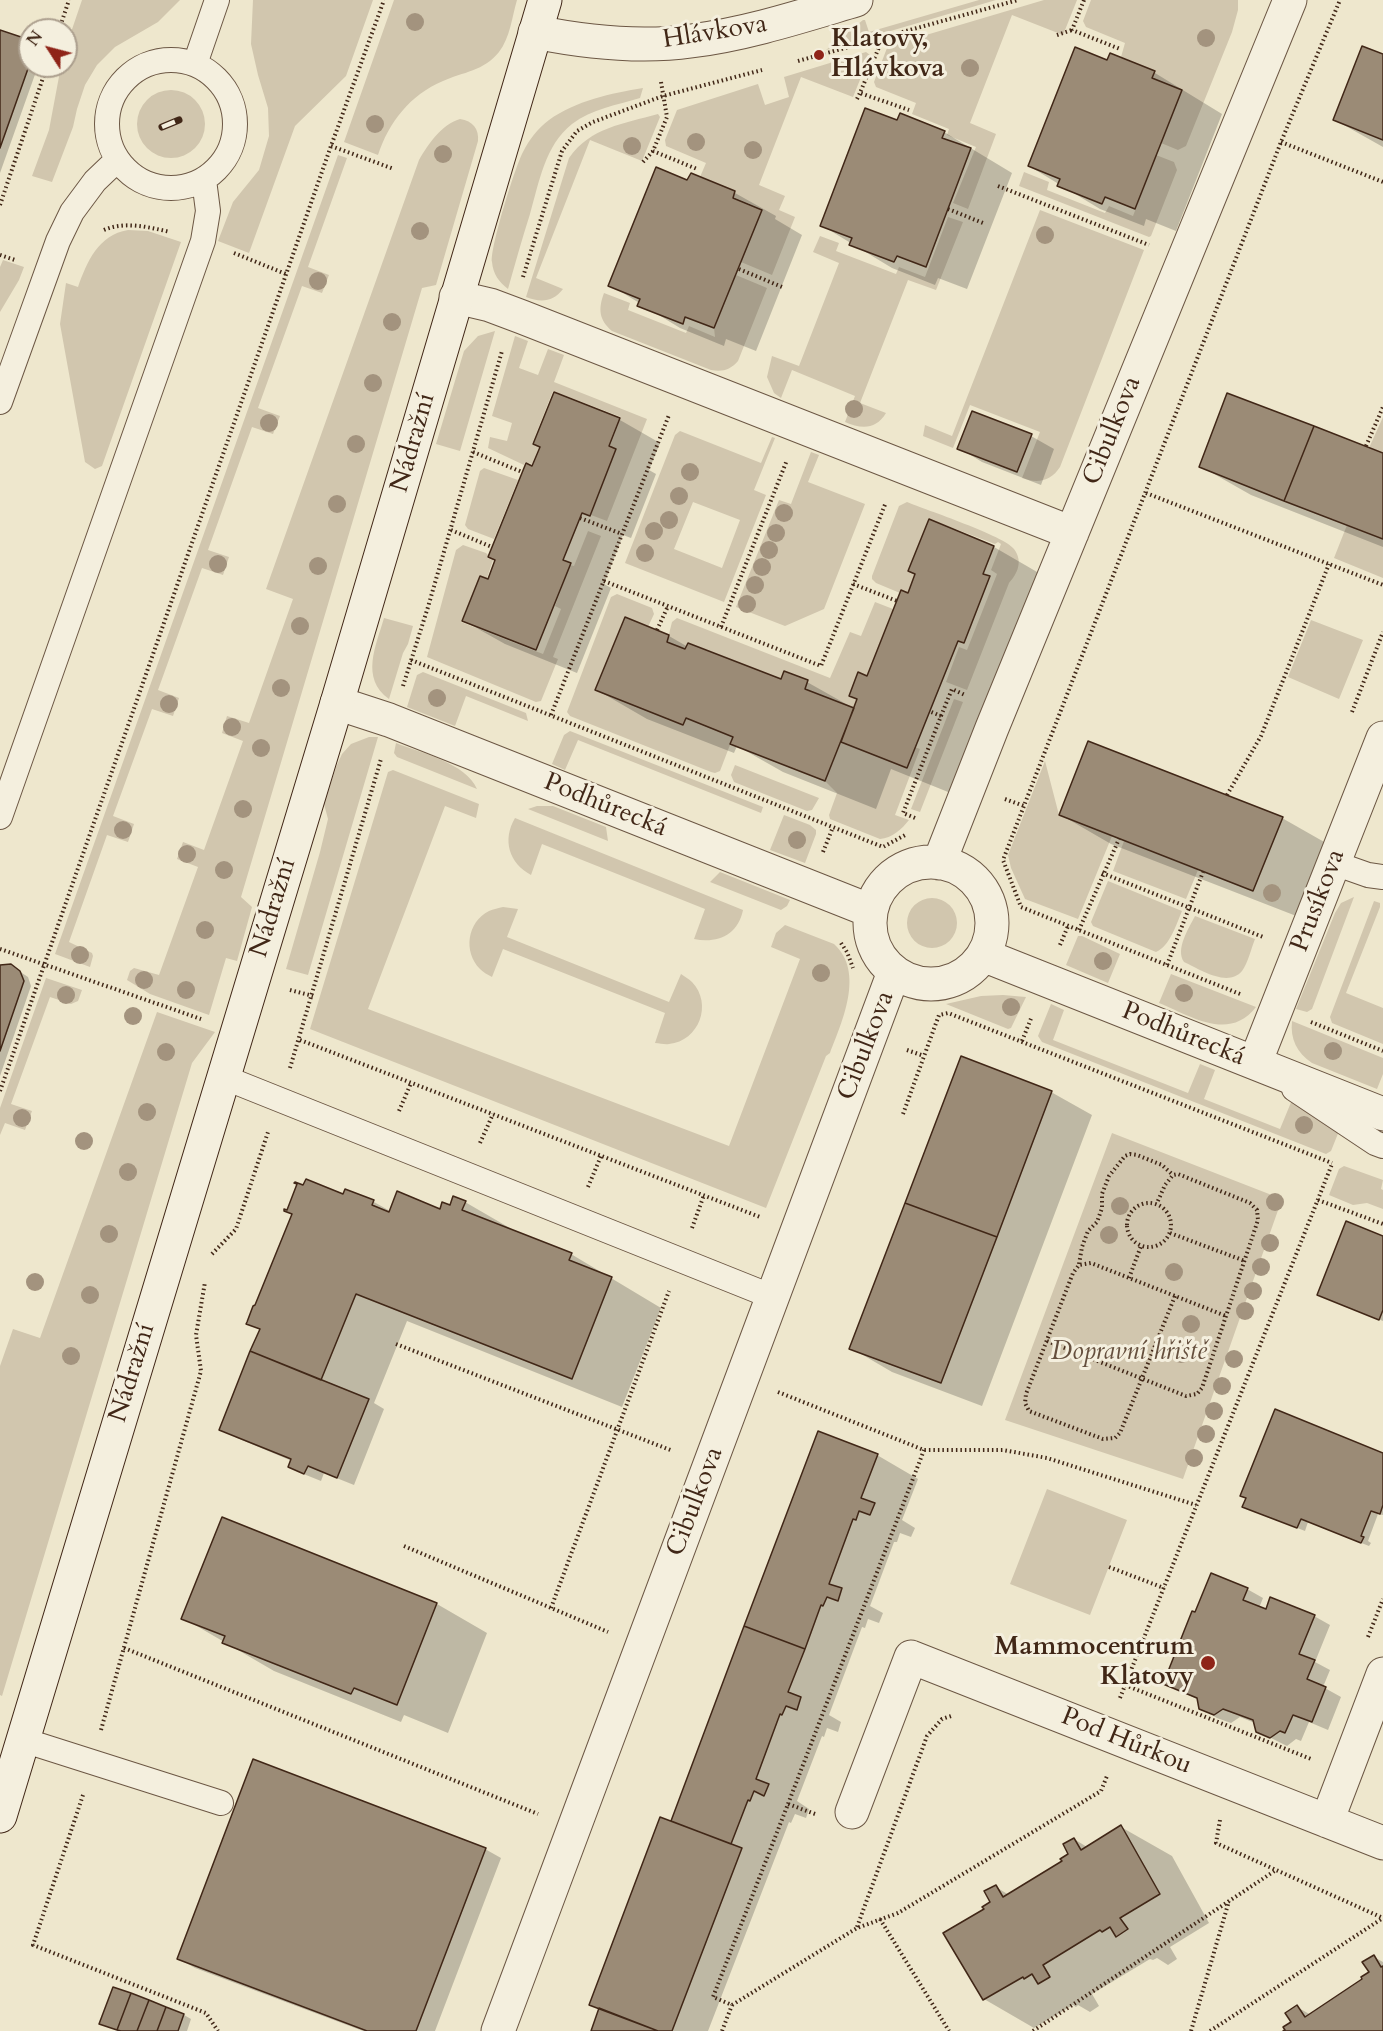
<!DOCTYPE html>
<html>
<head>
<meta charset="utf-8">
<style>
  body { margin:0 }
  #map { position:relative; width:1383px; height:2031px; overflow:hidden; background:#eee7cd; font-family:Cardo,serif }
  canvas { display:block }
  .north { position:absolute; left:18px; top:18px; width:60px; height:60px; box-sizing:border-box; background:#f4efde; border:2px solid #ac9f8e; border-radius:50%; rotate:306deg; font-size:16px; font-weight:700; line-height:24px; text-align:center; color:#412717 }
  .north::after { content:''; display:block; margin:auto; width:21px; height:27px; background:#8f2418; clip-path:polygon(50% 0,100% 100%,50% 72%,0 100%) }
</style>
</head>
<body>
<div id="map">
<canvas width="1383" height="2031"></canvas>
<div class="north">N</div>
</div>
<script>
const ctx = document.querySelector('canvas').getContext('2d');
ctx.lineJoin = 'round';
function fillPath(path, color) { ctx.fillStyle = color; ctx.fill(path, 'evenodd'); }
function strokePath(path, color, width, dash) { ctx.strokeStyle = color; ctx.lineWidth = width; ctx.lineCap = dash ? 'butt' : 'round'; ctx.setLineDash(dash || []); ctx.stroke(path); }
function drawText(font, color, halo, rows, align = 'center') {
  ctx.font = font + ' Cardo,serif'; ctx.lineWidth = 6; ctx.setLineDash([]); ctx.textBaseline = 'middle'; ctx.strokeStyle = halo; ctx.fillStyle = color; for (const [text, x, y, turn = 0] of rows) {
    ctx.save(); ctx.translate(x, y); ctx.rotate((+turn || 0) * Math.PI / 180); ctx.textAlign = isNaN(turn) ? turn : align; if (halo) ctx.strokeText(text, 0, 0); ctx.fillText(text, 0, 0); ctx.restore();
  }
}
fillPath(new Path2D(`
  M82 0H180L158 22 115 47 97 65 85 85 77 109 73 127 52 182 32 176 49 130 61 66H66V47Z
  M253 0H373L346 76 295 126 249 253 218 241 233 202 259 170 269 136 268 108 258 75 251 44Z
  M394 0H517C512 17 510 38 499 52 484 71 463 72 443 81 410 95 389 122 378 155L344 142Z
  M979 0H996L826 50 863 20H865L869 32Z
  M1044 0H1077L1063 35 1012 15 970 123 996 134 968 209 953 203 976 147 947 135 949 129 912 114 916 103 876 87 874 82 887 48 889 46Z
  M1091 0H1238V10L1232 32 1186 146 1178 150 1161 143 1182 90 1152 78 1155 71 1121 57 1125 43 1086 27 1083 21Z
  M866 52 870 55 853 97 801 77 759 185 785 196 779 210 795 217 772 275 741 262 762 209 733 197 735 191 700 177 706 163 666 146 665 140 677 110 758 84 765 105 789 97 784 77Z
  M643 88 640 98C617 105 592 109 572 124 545 145 539 183 530 214 522 239 515 264 508 289 499 282 493 274 492 262 490 248 515 167 523 152 529 140 538 128 549 120 575 101 612 93 643 88Z
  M137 124a34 34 0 1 1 68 0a34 34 0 1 1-68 0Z
  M658 114 660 117 642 161 590 140 536 278 563 289C553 302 541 303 526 297L569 158C591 127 623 124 658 114Z
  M460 119C473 121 479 129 478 141L436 285 422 288 241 897 252 907 237 961 226 958 209 1015 150 994 127 980 130 971 134 968 159 975 198 867 177 859 183 842 204 850 243 741 222 733 227 716 249 723 293 599 266 589 419 160C429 143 441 125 460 119Z
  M338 155 347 158 308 267 329 275 322 293 302 286 258 408 280 416 273 434 252 427 208 550 229 557 223 575 202 568 158 690 179 698 173 716 152 709 113 816 134 824 128 842 107 835 69 942 92 953 93 956 90 967 55 954Z
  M1156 155 1174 162 1177 170 1151 236 1149 237 1019 186 1024 172 1049 182 1047 190 1105 213 1109 206 1133 216Z
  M1040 210 1144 250 1060 467C1051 481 1038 484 1022 478L1040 432 970 405 953 448 923 436 925 425 952 436Z
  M948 217 963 222 936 290 908 280 860 403 886 413C876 430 861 429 845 422L855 396 792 370 781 398 774 393 767 377 772 356 799 366 839 263 813 252 820 236 839 243 836 251 896 274 899 267 925 277Z
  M128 230 148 231 181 242 102 466 95 469 85 462 60 324 66 283 78 287C87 262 98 235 128 230Z
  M3 260 24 267 19 280 0 312V267Z
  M736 275 767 288 738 361C730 370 723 372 711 370L612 331C599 320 598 309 604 293L630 303 628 310 686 333 689 326 715 337 714 328Z
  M495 331 460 451 436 444 464 351 478 336Z
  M515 336 528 341 519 368 538 375 548 349 564 355 554 382 647 419 607 521 591 515 616 449 610 446 621 417 553 391 532 444 539 447 532 464 525 462 524 465 488 448 490 437 507 441 512 423 492 416Z
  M1383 417V453L1369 448Z
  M680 431 761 463 772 437 775 438 754 490 766 495 724 602 625 563 675 435ZM693 502 740 520 722 568 674 549Z
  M811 452 819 455 808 482 865 504 824 609 785 626 736 607 779 500 791 504Z
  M484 468 518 480 494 539 468 529 465 525 480 471Z
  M907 502C926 510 1005 536 1014 549 1023 561 1018 573 1009 583L967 690 946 682 959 647 967 650 997 574 991 570 1001 544 998 542 995 544 929 519 908 571 915 574 908 593 901 591 900 593 876 583 872 579V576L899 506Z
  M1347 525 1383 539V578L1334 558Z
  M588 531 601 536 553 657 558 659 541 701 536 702 427 657 456 550 463 545 486 553 488 555 487 558 493 560 487 578 480 576 461 622 543 654 561 609 555 606 570 565 574 566Z
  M617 594 652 608 654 614 648 627 624 618 595 690 683 725 686 718 733 737 720 771 715 773 711 772 570 716 567 712 611 597Z
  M875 602 893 609 867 676 858 673 849 696 857 699 854 708 805 689 808 680 785 671 781 679 689 643 685 649 667 642 672 622 677 618 830 678 850 632 861 636Z
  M384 618 413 626 408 644 403 653 389 699C360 678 376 646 384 618Z
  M1311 620 1363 640 1339 699 1288 677Z
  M423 672 526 713 528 721 466 696 455 726 407 707 417 675Z
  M954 699 963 702 920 812 911 809Z
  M570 731 763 807 761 813 578 740 565 770 552 764 564 735Z
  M369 737H378L308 975 286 969 320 852 328 819 324 804 336 767 342 754 351 744Z
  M841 742 907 768 915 747 920 749 895 815 909 820C902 829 892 838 880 839L830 819 829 815 837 793 825 781Z
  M396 743C421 753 466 763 477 789L397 757 394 753Z
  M1045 761 1059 815 1112 836 1078 919 1025 899 1011 868 1008 855Z
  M735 765 819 798 812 810 807 811 734 782 731 775Z
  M393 770 479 804 476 818 445 806 368 1009 729 1146 800 959 771 947 776 933 785 925 834 944C865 972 842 1022 830 1053L826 1056 766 1208 310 1029 388 772Z
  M537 806H553L606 827 608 841 528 809Z
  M784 815 810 825 816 830V834L805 863 770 850Z
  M515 818 743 910C738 935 717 944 694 939L705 909 542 844 531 875C509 863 502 840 515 818Z
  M1124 841 1198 870 1186 899 1113 871Z
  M720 872 790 900 787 906 781 910 710 882Z
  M1108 881 1182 911C1176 925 1170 946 1156 952L1093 926 1091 922Z
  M1354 897 1312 1009 1307 1012 1296 1009 1335 913 1341 903Z
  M907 923a25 25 0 1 1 50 0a25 25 0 1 1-50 0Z
  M1374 901 1380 903V907L1346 993 1383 1008V1044L1332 1023 1330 1017Z
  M503 907 518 909 507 937 669 1002 681 974C684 976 689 979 692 982 713 1004 699 1041 669 1044 665 1045 660 1043 655 1043L665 1013 503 949 492 977C488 975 483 972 480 969 463 952 467 922 489 911 493 909 499 908 503 907Z
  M1195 916 1255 939C1251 949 1248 963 1242 971 1228 988 1199 969 1184 962 1175 949 1189 928 1195 916Z
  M1078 936H1082L1120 954 1108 983 1066 965Z
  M1171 974 1256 1007C1229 1042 1191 1016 1159 1003Z
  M46 978 82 990 78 1001 71 1004 50 997 11 1104 32 1111 25 1130 5 1123 0 1135V1108Z
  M1003 995 1026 997 1011 1028 1008 1029 946 1004 981 996Z
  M1051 1004 1064 1010 1053 1040 1188 1093 1200 1064 1215 1070 1204 1099 1280 1129 1292 1100 1339 1131 1331 1151 1326 1154 1042 1042 1038 1036Z
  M157 1012 215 1032 192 1063 2 1696 0 1695V1366L13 1329 40 1338Z
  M1292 1021 1383 1058V1074L1377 1089 1312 1063C1297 1053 1290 1039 1292 1021Z
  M1112 1133 1282 1199 1183 1479 1005 1420Z
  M1344 1166 1383 1180 1381 1189 1383 1190V1209L1367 1203 1353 1205 1329 1195 1339 1169Z
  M1047 1489 1127 1520 1090 1615 1010 1584Z`), '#d1c6ae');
fillPath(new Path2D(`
  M0 31 30 42V66H38L0 173Z
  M1111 55 1155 73 1222 114 1176 231 1146 219 1144 226 1100 209 1029 166 1108 62Z
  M1383 56V147L1335 120Z
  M898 122 944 132 1012 173 967 289 938 278 935 285 892 268 821 225Z
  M691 175 735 193 776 216 775 219 802 235 756 351 726 339 724 346 680 328 610 285Z
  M554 394 620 420 660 443 649 470 656 474 631 538 623 535 604 584 611 588 577 673 505 644 464 621 488 581 542 447Z
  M1031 436 1054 449 1041 485 982 462 959 448Z
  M1383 455V547L1251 495 1200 466Z
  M930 521 994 547 1044 576 958 796 891 769 876 809 783 772 739 747 737 746 734 753 647 719 597 690 625 619 669 636 688 647 782 681 807 682 855 709 859 700 851 696 868 677 908 595 917 574Z
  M1061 815 1282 818 1333 847 1304 919 1111 844Z
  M0 966 19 971 28 977 31 986 0 1076Z
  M1051 1092 1092 1115 982 1406 892 1372 851 1348Z
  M346 1191 374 1202 390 1211H441L465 1202 515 1231 571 1254 661 1308 622 1407 407 1321 374 1403 384 1409 354 1485 324 1473 321 1481 306 1475 290 1466 292 1461 237 1438 221 1429 261 1330 249 1324Z
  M1383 1237V1321L1319 1295Z
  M819 1433 877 1455 918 1479 902 1520 915 1528 911 1537 900 1533 897 1542H894L870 1606 883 1613 879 1623 868 1619 865 1628 862 1627 829 1715 841 1722 838 1732 827 1728 824 1737 822 1736 797 1801 809 1809 806 1818 795 1814 791 1823 789 1822 708 2031H593L601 2010 591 2004 672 1823Z
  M1383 1454V1515L1378 1514 1368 1541 1371 1543 1369 1546 1308 1522 1305 1531 1252 1510Z
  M223 1519 437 1604 487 1633 448 1733 404 1715 401 1722 274 1671 183 1618Z
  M1247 1589 1263 1598 1259 1608 1266 1611 1271 1599 1314 1616 1330 1625 1315 1662 1330 1670 1323 1687 1341 1697 1328 1730 1309 1722 1301 1741 1296 1739 1287 1746 1257 1731 1255 1723 1240 1717 1231 1723 1217 1718 1201 1708 1199 1700 1165 1684Z
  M1121 1827 1172 1856 1209 1923 1170 1947 1177 1959 1168 1965 1157 1958 1153 1960 1150 1959 1092 1994 1099 2006 1090 2012 1078 2005 1076 2007 1073 2005 1034 2028 984 1999 986 1909 992 1902 996 1887 1009 1895 1064 1862 1071 1855 1074 1839 1087 1847Z
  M485 1849 501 1858 435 2031H363L195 1968 179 1959Z
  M1374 1957 1383 1962V2031H1286L1294 2023 1297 2007 1311 2015 1364 1980 1371 1973Z
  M113 1989 184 2015 191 2019 187 2031H119L108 2027 101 2023Z`), '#0003');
const building = new Path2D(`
  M0 30 30 40V63L0 148Z
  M1362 46 1383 54V140L1333 120Z
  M1075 47 1107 60 1110 53 1155 71 1152 78 1182 90 1135 209 1105 197 1102 204 1057 186 1060 179 1028 166Z
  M865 108 897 120 900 113 945 131 942 138 971 148 926 267 897 256 894 262 849 245 852 238 820 226Z
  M656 167 687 180 691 173 735 191 733 198 762 210 714 328 685 317 683 324 637 306 640 299 608 286Z
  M554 392 620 418 609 446 616 449 590 516 582 513 563 560 571 563 536 650 462 621 480 576 488 579 495 560 488 557 526 463 532 466 540 447 533 444Z
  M1227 393 1314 426 1284 501 1199 467Z
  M972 411 1032 434 1017 472 957 449Z
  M1314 426 1383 453V539L1284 501Z
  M929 519 994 546 983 574 990 576 964 643 958 641 907 768 841 742 857 699 849 696 858 672 867 676 901 590 908 593 915 574 908 571Z
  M625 617 669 635 667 642 685 649 688 643 781 679 784 671 808 680 805 689 854 708 825 781 730 744 733 737 686 718 683 725 595 690Z
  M1088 741 1283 817 1253 891 1059 815Z
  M11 964 20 971 24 981 0 1051V965Z
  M961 1056 1052 1091 997 1237 905 1203Z
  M306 1179 343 1194 345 1189 374 1200 372 1205 389 1212 397 1191 440 1209 442 1202 450 1205 453 1196 466 1201 462 1210 572 1253 569 1260 612 1277 572 1379 356 1294 321 1380 250 1351 260 1329 246 1324 247 1322 253 1306 255 1305 292 1214 284 1211V1209L287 1210 297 1184 294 1183 295 1182 303 1185Z
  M905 1203 997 1237 941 1383 849 1349Z
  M1346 1221 1383 1236V1310L1379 1320 1317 1295Z
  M250 1351 369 1399 337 1478 308 1466 304 1474 288 1467 291 1459 219 1430Z
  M1275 1409 1383 1453V1505L1380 1514 1371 1511 1361 1536 1364 1537 1361 1543 1301 1519 1297 1528 1242 1507 1246 1498 1240 1496Z
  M818 1431 878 1454 861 1498 875 1503 870 1515 859 1511 856 1520 853 1519 829 1584 842 1588 838 1601 827 1597 823 1606 821 1605 805 1649 744 1626Z
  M222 1517 437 1603 397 1705 354 1688 351 1694 222 1643 225 1636 181 1619Z
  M1211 1573 1248 1588 1243 1600 1266 1609 1270 1597 1315 1615 1299 1654 1315 1660 1307 1679 1326 1687 1312 1722 1293 1715 1285 1733 1280 1731 1270 1738 1256 1732 1253 1720 1223 1709 1214 1715 1199 1709 1197 1698 1163 1684 1192 1611 1195 1612Z
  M744 1626 805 1649 788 1692 801 1697 797 1710 786 1706 782 1715 780 1714 756 1779 769 1784 764 1796 754 1791 750 1801 748 1800 731 1844 671 1821Z
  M253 1759 486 1848 416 2031H367L177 1959Z
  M660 1817 742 1848 672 2031H658L589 2005Z
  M1121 1825 1160 1894 1120 1918 1128 1929 1116 1937 1110 1927 1102 1932 1100 1930 1043 1965 1050 1977 1038 1984 1032 1974 1024 1979 1023 1977 983 2000 943 1933 984 1909 982 1907 990 1902 984 1891 996 1885 1003 1897 1062 1861 1060 1859 1068 1854 1063 1844 1074 1838 1081 1850Z
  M1374 1955 1381 1967 1383 1966V2031H1283L1285 2030 1283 2027 1291 2022 1285 2013 1297 2005 1305 2017 1362 1979 1361 1977 1369 1972 1362 1962Z
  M113 1987 131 1993 117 2030 99 2024Z
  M131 1993 149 2000 137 2031H121L117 2030Z
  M149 2000 166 2007 157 2031H137Z
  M166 2007 184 2014 178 2031H157Z
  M599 2008 658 2031H591Z`);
fillPath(building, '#9b8b76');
strokePath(building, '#412717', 1.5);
const lane = new Path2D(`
  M107 124a64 64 0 1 1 128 0a64 64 0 1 1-128 0Z
  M195 64 217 0
  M0 402 58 241 72 212 95 181 117 160
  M0 817 203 241 208 211 204 180
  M1334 863 1368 875 1383 877
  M223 1077 773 1297
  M1294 1089 1375 1143 1383 1146
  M23 1740 221 1803`);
const street = new Path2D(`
  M535 32C585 42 640 48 691 41 747 34 802 16 856 0
  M456 297 490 305 522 317 1072 533
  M337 703 389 720 871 911
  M870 923a61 61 0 1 1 122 0a61 61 0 1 1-122 0Z
  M939 863 992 728 1290 0
  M983 955 1383 1114
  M1255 1063 1383 738
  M852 1812 911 1657 1383 1843
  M1327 1821 1383 1674
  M498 2031 894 972`);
const secondary = new Path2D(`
  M0 1816 337 703 545 0`);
strokePath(lane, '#6c5744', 26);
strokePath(street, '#6c5744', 35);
strokePath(secondary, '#412717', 35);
strokePath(new Path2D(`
  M1084 0 1072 30 1120 49
  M59 30 69 0
  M1057 35 1072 30
  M882 40 860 93 909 110
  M798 61 1018 0
  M661 82 667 117 653 151 697 169
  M857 99 860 93
  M1281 142 1383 182
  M331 146 394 169
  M643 162 653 151
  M998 186 1149 245
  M0 205 47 66
  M948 209 983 223
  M104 230C125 221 148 227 170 232
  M234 253 286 274
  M0 255 15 260
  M739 269 782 287
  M523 277 562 151 577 131 593 122 663 96 762 70
  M1366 446 1383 407
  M473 452 522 472
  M1146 493 1383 585
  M580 518 622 534
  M451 530 492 547
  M604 581 821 666 886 502
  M853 584 897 601
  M721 627 787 460
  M657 630 668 606
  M411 660 883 847 907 834
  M403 686 428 607 502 351
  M1352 712 1383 632
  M551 715 669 415
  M941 716 952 689 965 695
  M1227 795 1261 736 1329 564
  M1005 799 1024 806
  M915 818 903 813 941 716 929 711
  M823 852 833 827
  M1102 873 1263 937
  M1079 930 1119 839
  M841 943 847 952 853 968
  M1060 945 1068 926
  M0 949 201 1019
  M1167 965 1203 872
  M290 990 313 996
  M1240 994 1021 907 1003 860 1281 142 1340 0
  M1311 1022 1383 1051
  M300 1040 760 1217
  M1022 1041 1032 1016
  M907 1050 924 1056
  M290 1068 381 759
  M0 1091 331 146 384 0
  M399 1111 411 1083
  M903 1114 939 1015 948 1013 1332 1163
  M480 1143 493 1114
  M588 1187 601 1156
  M1318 1200 1383 1224
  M1127 1225a22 22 0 1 1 44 0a22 22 0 1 1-44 0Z
  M692 1228 704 1195
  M1170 1233 1245 1261
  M212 1254 236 1229 268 1132
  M1079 1264 1082 1247 1088 1231 1097 1222 1102 1208V1194L1109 1176 1125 1156 1130 1154 1137 1155 1162 1165 1173 1175
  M1129 1278 1141 1246
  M1175 1296 1120 1433 1115 1438 1103 1439 1029 1411 1025 1403 1026 1394 1073 1273 1079 1265 1091 1263 1226 1316
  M1047 1341 1186 1396 1197 1394 1202 1388 1258 1220 1257 1210 1250 1203 1178 1174 1173 1175 1165 1185 1157 1203
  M396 1344 673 1451
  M778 1392 924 1450H1003L1047 1458 1196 1505
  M404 1546 608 1632
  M1109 1567 1164 1588
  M551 1608 669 1291
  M1368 1637 1383 1599
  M124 1648 538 1814
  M1125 1685 1311 1759
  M1120 1698 1332 1164
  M101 1730 201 1371 196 1335 205 1282
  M83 1795 33 1945 206 2013 218 2031
  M788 1804 924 1450
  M815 1814 788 1804 713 1997 732 2005 857 1928 898 1913 1101 1791 1107 1776
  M1220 1820 1216 1843 1383 1918
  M880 1919 949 2031
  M857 1927 927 1736 942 1719 951 1716
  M722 2031 732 2005
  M1033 2031 1276 1870
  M1191 2031 1229 1901
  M1210 2031 1383 1918`), '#412717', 4, [1.5, 3]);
strokePath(lane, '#f4efde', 24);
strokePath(street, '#f4efde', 33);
strokePath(secondary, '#f4efde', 33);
const rail = new Path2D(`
  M162 127 179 120`);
strokePath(rail, '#412717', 7);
strokePath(rail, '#f4efde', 4.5, [14]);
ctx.fillStyle = '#a3937e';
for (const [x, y] of [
  [415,22],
  [1206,38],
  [970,68],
  [375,124],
  [696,142],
  [632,146],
  [753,150],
  [443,154],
  [420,231],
  [1045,235],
  [318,281],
  [392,322],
  [373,383],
  [854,409],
  [269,423],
  [356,444],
  [690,472],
  [679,496],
  [337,504],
  [784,513],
  [669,520],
  [654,531],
  [776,533],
  [769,550],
  [645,553],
  [218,564],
  [318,566],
  [762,567],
  [755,585],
  [747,604],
  [300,626],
  [281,688],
  [437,698],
  [169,704],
  [232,727],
  [261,748],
  [243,809],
  [123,830],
  [797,840],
  [187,854],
  [224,870],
  [1272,893],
  [205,930],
  [80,955],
  [1103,961],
  [821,973],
  [144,980],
  [186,990],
  [1184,993],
  [66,995],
  [1011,1007],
  [133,1016],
  [1333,1051],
  [166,1052],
  [147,1112],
  [22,1118],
  [1304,1125],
  [84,1141],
  [128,1172],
  [1275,1202],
  [1120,1206],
  [109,1234],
  [1109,1235],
  [1270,1243],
  [1261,1267],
  [1174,1272],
  [35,1282],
  [1253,1291],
  [90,1295],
  [1245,1311],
  [1191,1324],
  [1181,1354],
  [71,1356],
  [1234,1359],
  [1222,1386],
  [1214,1411],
  [1206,1434],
  [1194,1458]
]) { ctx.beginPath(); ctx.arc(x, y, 9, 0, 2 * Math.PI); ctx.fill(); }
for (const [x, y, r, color] of [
  [819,55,6,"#8f2418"],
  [1208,1663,8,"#8f2418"]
]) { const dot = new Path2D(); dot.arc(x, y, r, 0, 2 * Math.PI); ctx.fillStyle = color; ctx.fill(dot); strokePath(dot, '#f4efde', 2); }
drawText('26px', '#412717', '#f4efde', [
  ["Hlávkova",715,33,-9],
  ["Cibulkova",1113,431,-68],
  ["Nádražní",414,443,-74],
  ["Podhůrecká",605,806,22],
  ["Prusíkova",1319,901,-69],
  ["Nádražní",274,908,-73],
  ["Podhůrecká",1183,1035,22],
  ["Cibulkova",867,1046,-69],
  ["Nádražní",133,1373,-73],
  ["Cibulkova",696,1502,-69],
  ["Pod Hůrkou",1126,1742,22]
]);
drawText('bold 26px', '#412717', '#f4efde', [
  ["Klatovy,",831,40],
  ["Hlávkova",831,70],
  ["Mammocentrum",1194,1648,"right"],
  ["Klatovy",1194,1678,"right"]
], 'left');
drawText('italic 26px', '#654f3d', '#f4efde', [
  ["Dopravní hřiště",1129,1353]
]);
</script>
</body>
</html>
